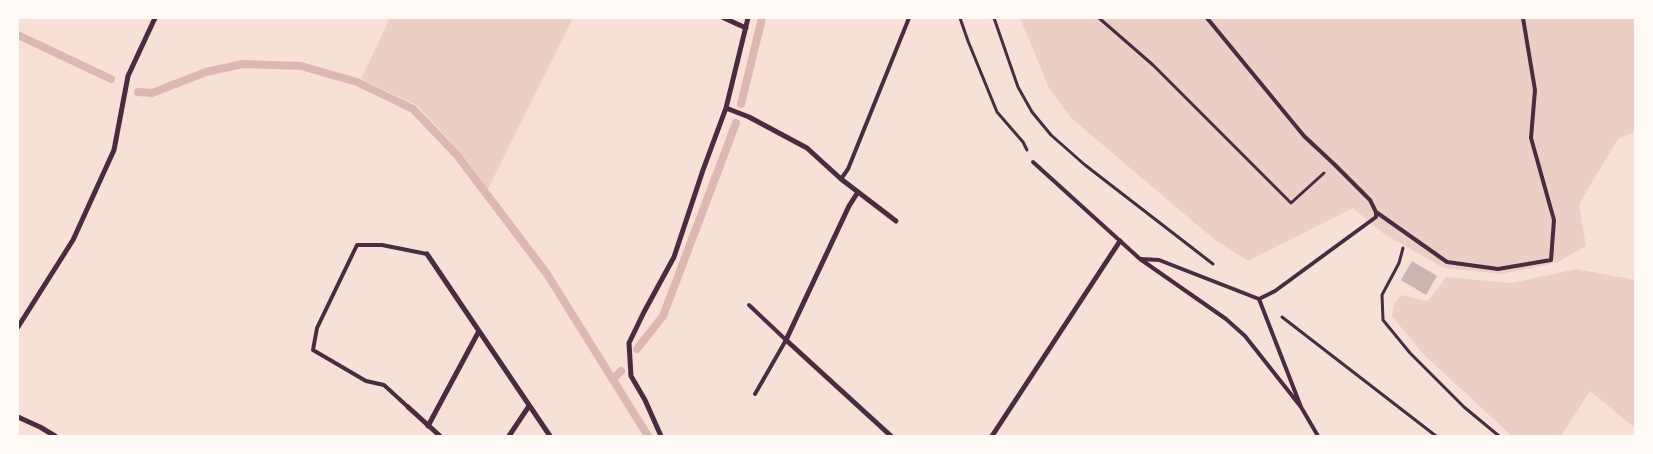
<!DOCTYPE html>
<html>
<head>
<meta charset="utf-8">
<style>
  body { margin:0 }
  #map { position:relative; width:1653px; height:454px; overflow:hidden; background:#f7e1d7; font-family:Mulish,sans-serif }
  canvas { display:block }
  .frame { position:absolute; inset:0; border:19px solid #fffaf5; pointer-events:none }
</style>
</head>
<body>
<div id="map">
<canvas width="1653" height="454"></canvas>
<div class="frame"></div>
</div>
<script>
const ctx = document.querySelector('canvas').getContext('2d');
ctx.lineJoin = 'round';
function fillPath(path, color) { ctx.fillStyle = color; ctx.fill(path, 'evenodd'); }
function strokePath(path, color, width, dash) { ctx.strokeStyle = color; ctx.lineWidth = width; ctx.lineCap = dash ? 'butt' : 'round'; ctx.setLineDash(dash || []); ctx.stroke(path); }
fillPath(new Path2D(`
  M390 18H573L488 189 460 152 418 106 361 79Z
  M1020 18H1635V132L1618 139 1579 204 1586 246 1556 263 1501 274 1444 268 1384 234 1353 208 1248 261 1215 240 1071 118 1049 88Z
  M1576 269 1635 280V428L1590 391 1561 436H1512L1423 354 1392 316 1394 304 1401 295 1428 301 1446 277 1512 283Z`), '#ebcfc5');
strokePath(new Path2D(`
  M18 35 111 79
  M138 92 152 93 206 72 243 64 301 66 357 82 413 109 457 155 547 274 648 436
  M741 104 762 18
  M637 349 663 316 736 123
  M613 379 621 371`), '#dcb8b0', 8);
fillPath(new Path2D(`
  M1412 261 1437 276 1426 295 1401 280Z`), '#ccb4b1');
strokePath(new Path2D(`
  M960 18 968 41 997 112 1023 142 1027 150
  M994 18 1018 87 1032 112 1051 135 1085 165 1213 264
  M1099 18 1153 65 1291 203 1324 173
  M1403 248 1399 263 1382 295 1383 320 1410 353 1464 407 1499 436
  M1282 317 1436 436`), '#4a2c40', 3);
strokePath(new Path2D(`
  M1207 18 1304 136 1334 164 1370 200 1376 212V217L1275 291 1259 299 1301 407
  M1033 162 1140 259 1226 319 1245 336 1301 407 1318 436
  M841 179 848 169 909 18
  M1376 212 1447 262 1498 269 1551 260 1554 220 1531 138 1535 90 1523 18
  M1141 259 1159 260 1259 299
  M749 305 786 340 755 394
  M408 407 384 385 366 381 313 350 317 328 357 245H382L427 254`), '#4a2c40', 4);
strokePath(new Path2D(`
  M724 18 746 28
  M726 108 749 117 807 148 841 179 896 221
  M858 192 849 206 786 340 891 436
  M427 254 550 436
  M18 327 73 240 114 150 128 76 155 18
  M408 407 440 436
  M18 417 40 427 55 436
  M428 426 479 331
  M509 436 529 406
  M661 436 645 400 631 376 629 343 644 312 674 257 703 170 726 108 748 18
  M992 436 1120 241`), '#4a2c40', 5);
</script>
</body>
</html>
